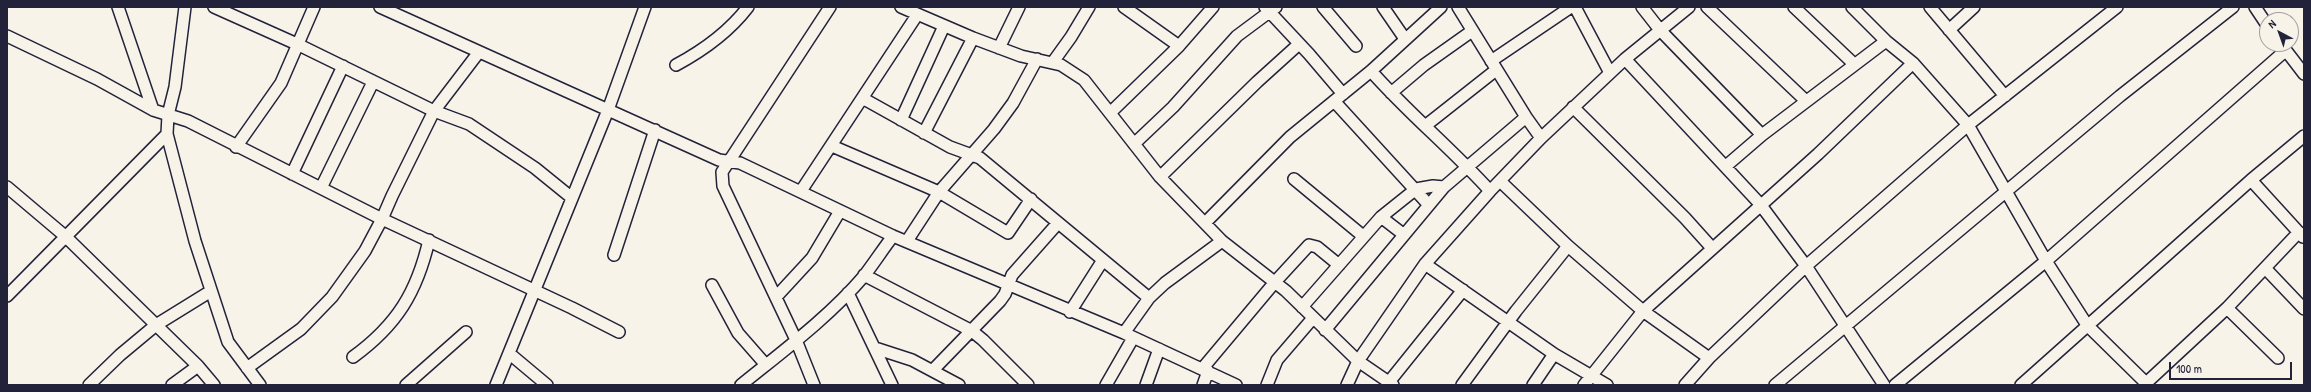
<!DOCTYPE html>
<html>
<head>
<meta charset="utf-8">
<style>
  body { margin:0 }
  #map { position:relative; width:2311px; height:392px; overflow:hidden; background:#f7f3e8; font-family:"Patrick Hand",sans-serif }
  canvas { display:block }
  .frame { position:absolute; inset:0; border:8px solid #22223b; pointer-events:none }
  .north { position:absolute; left:2259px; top:12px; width:40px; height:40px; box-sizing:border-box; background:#f7f3e8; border:1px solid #a29fa3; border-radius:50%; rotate:319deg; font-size:11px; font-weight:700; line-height:16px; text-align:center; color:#22223b }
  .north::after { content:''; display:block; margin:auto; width:14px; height:18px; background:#22223b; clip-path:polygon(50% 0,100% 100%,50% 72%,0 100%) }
  .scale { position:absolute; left:2169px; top:362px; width:123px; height:18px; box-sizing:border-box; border:2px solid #22223b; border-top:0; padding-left:5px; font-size:12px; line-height:14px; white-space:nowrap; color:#22223b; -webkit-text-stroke:3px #f7f3e8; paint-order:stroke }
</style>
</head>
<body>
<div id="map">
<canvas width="2311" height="392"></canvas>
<div class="frame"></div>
<div class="north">N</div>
<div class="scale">100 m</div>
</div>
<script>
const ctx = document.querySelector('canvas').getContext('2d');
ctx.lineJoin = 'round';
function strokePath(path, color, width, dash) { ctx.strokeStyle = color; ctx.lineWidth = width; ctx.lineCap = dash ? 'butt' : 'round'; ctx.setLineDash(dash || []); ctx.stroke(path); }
const minor = new Path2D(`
  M118 7 153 110
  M185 7 175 87 168 115 167 134 195 241 228 342 260 385
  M214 7 299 45 434 111 469 124 535 168 572 198
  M380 7 719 160 740 163 893 236 1124 333 1236 385
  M901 7 973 38 1021 56 1061 65 1084 80 1160 177 1222 241 1286 291 1358 361 1393 385
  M1124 7 1179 46
  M1265 7 1309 54 1343 94
  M1323 7 1356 46
  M1383 7 1405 39
  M1458 7 1526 117 1541 138
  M1575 7 1610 73
  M1642 7 1660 30 1762 135
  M1707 7 1806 101
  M1794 7 1854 64
  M1852 7 1886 41 1913 63 1968 125 2046 261 2087 325 2148 385
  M1930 7 2005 96
  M2255 7 2267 25
  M1949 30 1974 7
  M7 36 97 79 153 110 188 121 382 219 572 308 619 332
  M2281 44 2304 74
  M999 48 1019 7
  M1625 59 1760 204 1806 266 1884 385
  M1491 61 1571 7
  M1053 62 1071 37 1089 7
  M676 65C704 50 728 33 748 7
  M1371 71C1408 113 1452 149 1490 191
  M1391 93 1424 65 1472 31
  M864 99 950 147 980 158 1149 298
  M1334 101 1428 204
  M1573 107 1685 218 1712 248
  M1110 113 1179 46 1213 7
  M901 120 944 26
  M1425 126 1496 70
  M924 133 973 38
  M1134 144 1173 107 1237 36 1276 7
  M832 146 939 192 1008 233 1031 199
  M236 147 281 83 314 7
  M1726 166 1762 135 1886 41
  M292 174 343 66
  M1160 177 1257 82 1299 44
  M1294 179 1363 236
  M2251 180 2303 237
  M1500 181 1568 246 1643 311 1709 358
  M7 187 65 236 198 366 214 385
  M321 188 373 82
  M801 191 917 15
  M1381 217 1403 234
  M1205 223 1290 137 1371 71 1441 7
  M907 241 939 192 994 129 1013 103 1037 59
  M614 255 655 130
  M1425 264 1554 354 1607 385
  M2265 268 2304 309
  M864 275 972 331 983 340 1028 385
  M712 285 738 333 766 365
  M848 293 892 385
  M7 296 167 134
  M776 297 812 258 840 211
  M1302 307 1381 217 1416 189 1433 186 1444 187
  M2227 308 2278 358
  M1070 312 1103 260
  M1325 330 1444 187 1526 117
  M1124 333 1149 298 1165 283 1222 241
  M875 348 912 360 959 385
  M510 354 547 385
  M353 357C397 325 417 292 429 240
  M247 368 301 329 332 297 365 251 382 219 392 196 434 111 479 52
  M1202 369 1275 282 1309 245 1317 247 1339 265
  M933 370 1000 301 1005 294 1012 275 1058 223
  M1389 382 1463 290
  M89 385 120 355 156 325 211 291
  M172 385 198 366
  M406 385 466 332
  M496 385 608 110 645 7
  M741 385C783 351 829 317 864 276 874 263 883 249 893 236
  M814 385 796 340 723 186 722 172 830 7
  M1106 385 1133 338
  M1146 385 1159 349
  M1203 385 1208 371
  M1267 385 1277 360 1313 318
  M1347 385 1358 361 1425 264 1490 191 1541 138 1625 59 1689 7
  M1462 385 1516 311 1568 246
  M1533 385 1554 354
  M1584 385 1643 311 1818 154 1913 63
  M1685 385 1709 358 1806 266 1968 125 2117 7
  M1775 385 2120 96 2233 7
  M1895 385 2046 261 2285 51
  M2021 385 2251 180 2304 136
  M2144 385 2227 308 2299 232`);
strokePath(minor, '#22223b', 14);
strokePath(minor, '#f7f3e8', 11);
</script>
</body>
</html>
